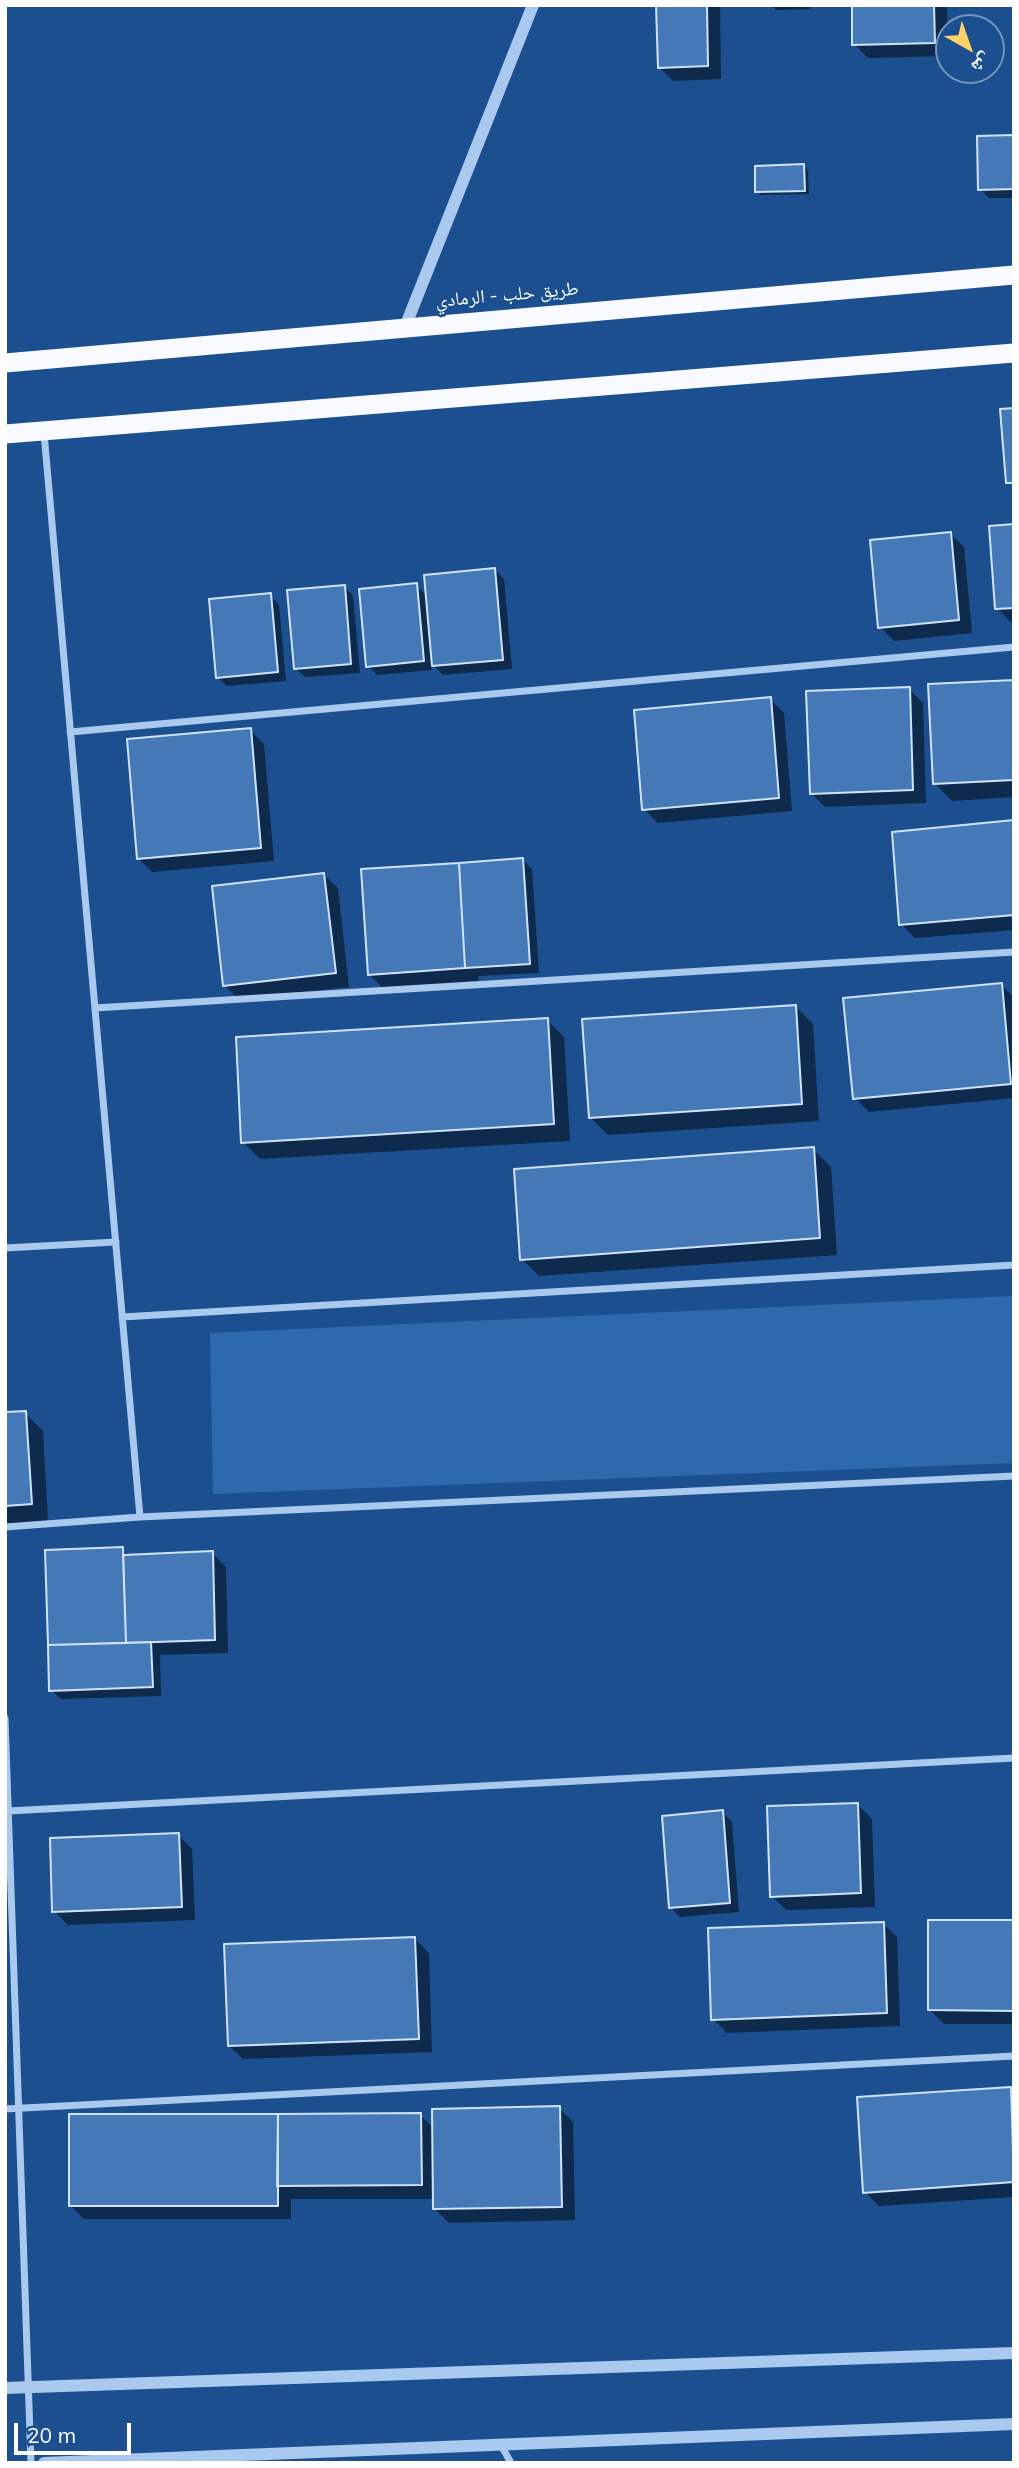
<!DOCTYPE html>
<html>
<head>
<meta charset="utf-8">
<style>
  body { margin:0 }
  #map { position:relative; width:1019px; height:2468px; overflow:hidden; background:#1b4f8f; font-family:Mulish,"Noto Naskh Arabic",sans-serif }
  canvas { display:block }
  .frame { position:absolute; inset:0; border:7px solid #fff; pointer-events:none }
  .north { position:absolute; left:935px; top:14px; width:70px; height:70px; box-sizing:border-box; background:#1b4f8f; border:2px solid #7695bc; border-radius:50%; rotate:140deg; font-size:19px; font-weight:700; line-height:28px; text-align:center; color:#fff }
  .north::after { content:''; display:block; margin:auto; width:24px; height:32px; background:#ffd166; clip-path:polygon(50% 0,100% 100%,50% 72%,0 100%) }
  .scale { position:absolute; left:14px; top:2423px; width:117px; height:32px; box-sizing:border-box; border:4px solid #fff; border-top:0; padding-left:9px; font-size:21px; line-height:24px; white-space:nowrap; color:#fff; -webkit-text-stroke:5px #1b4f8f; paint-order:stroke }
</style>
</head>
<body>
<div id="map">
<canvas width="1019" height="2468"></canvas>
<div class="frame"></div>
<div class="north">ش</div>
<div class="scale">20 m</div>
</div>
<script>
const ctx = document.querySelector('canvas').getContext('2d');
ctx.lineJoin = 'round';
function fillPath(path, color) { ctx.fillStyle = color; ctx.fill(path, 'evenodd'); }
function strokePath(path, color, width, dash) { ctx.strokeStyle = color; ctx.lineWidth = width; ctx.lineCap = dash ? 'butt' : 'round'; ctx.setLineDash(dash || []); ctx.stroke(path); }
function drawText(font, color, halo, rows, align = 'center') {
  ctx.font = font + ' Mulish,"Noto Naskh Arabic",sans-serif'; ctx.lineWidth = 5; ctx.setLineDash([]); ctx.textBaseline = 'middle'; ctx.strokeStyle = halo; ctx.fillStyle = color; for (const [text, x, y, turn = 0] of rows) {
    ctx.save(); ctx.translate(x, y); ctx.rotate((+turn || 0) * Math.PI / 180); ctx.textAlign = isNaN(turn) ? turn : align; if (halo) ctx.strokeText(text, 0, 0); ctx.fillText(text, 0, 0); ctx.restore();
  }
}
fillPath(new Path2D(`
  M1014 1296V1463L213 1494 210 1333Z`), '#2e69ad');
fillPath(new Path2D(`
  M658 5H720L721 79 673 81 659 67Z
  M771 5H811V9L776 10Z
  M853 5H947L948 56 868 58 854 44Z
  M1014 137V198H989L980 189Z
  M804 166 808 170 809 194 761 195 757 191Z
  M1014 526V622H1011L997 608Z
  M950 534 964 547 972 633 894 641 880 627Z
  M495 570 504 579 512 669 443 675 432 664V670L377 675 368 666 416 585 428 597Z
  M344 586 353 596 360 673 305 677 295 668Z
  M270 595 279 605 286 681 227 686 217 677Z
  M1014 682V797L952 801 934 783Z
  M909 689 923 703 926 803 825 807 811 793Z
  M770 699 784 713 792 811 658 823 644 809Z
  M250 730 264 744 274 861 152 872 138 858Z
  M1014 822V930L915 938 901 924Z
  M523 860 532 869 539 973 478 976 479 981 383 988 369 974Z
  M324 875 338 888 349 987 239 999 225 986Z
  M1001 985 1014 997V1098L869 1112 855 1098Z
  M796 1007 813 1024 819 1121 608 1135 590 1117Z
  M547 1020 564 1037 570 1141 260 1159 243 1142Z
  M813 1149 831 1167 837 1255 539 1276 522 1259Z
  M25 1413 43 1431 48 1521 5 1524V1414Z
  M122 1549 129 1556 212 1553 226 1567 228 1653 160 1655 161 1696 61 1699 51 1690Z
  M858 1805 872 1819 875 1907 786 1910 772 1896Z
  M722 1812 732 1822 739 1912 680 1917 671 1908Z
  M178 1835 192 1849 195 1920 68 1925 54 1911Z
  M1014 1922V2024H944L930 2010Z
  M883 1923 897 1937 900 2026 727 2033 713 2019Z
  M415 1939 429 1953 432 2052 243 2059 229 2046Z
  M1010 2088 1014 2092V2197L879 2206 865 2192Z
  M559 2108 573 2122 575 2220 449 2223 435 2209V2199H291V2219H84L70 2205 420 2115 434 2128Z`), '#0007');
const building = new Path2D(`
  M656 5H707L708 66 658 68Z
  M852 5H934L935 43 852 45Z
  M1014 135V189L978 190 977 136Z
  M804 164 805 191 755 192V166Z
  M1014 408V483H1006L1000 409Z
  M1014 524V608L995 609 989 526Z
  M951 532 959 620 878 628 870 540Z
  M495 568 503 660 432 666 424 575Z
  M417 583 424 661 366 667 359 589Z
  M345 585 351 664 294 669 287 590Z
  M271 593 278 672 216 678 209 599Z
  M1014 680V780L933 784 928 684Z
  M910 687 913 790 810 794 806 691Z
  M771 697 779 798 642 810 634 710Z
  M251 728 261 848 137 859 127 739Z
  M1014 820V915L899 925 892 832Z
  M523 858 530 964 465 968 459 863Z
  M459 863 465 968 368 975 361 869Z
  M324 873 336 973 223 986 212 886Z
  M1002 983 1011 1084 853 1099 843 998Z
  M796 1005 802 1104 589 1118 582 1019Z
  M548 1018 554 1124 241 1143 236 1037Z
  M814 1147 820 1238 520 1260 514 1169Z
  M26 1411 32 1504 5 1506V1412Z
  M123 1547 126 1643 48 1645 45 1550Z
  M213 1551 215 1640 126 1643 123 1555Z
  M151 1642 153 1687 49 1691 48 1645Z
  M858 1803 861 1893 770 1897 767 1806Z
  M723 1810 730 1903 669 1908 662 1816Z
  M179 1833 182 1907 52 1912 50 1838Z
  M928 1920H1014V2011L928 2010Z
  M884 1922 887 2013 711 2020 708 1928Z
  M415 1937 419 2039 228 2046 224 1944Z
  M1011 2087 1014 2182 863 2193 857 2097Z
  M560 2106 562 2207 433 2209 432 2109Z
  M421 2113 422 2185 277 2186 278 2114Z
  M69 2114H278V2206H69Z`);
fillPath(building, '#4478b7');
strokePath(building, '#cfe3fa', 2);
strokePath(new Path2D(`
  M44 433 140 1517
  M70 732 1014 647
  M95 1008 1014 952
  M5 1248 116 1242
  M122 1317 1014 1265
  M5 1527 140 1517 1014 1476
  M5 1718 31 2463
  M8 1811 1014 1758
  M5 2109 1014 2056
  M501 2445 511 2463`), '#a9c9ee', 7);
strokePath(new Path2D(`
  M405 327 533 5
  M5 2388 1014 2353
  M44 2463 1014 2424`), '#a9c9ee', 12);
strokePath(new Path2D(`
  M5 363 1014 275
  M5 434 1014 353`), '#f8faff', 19);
drawText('19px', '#fff', '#1b4f8f', [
  ["طريق حلب - الرمادي",507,295,-5]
]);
</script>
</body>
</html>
